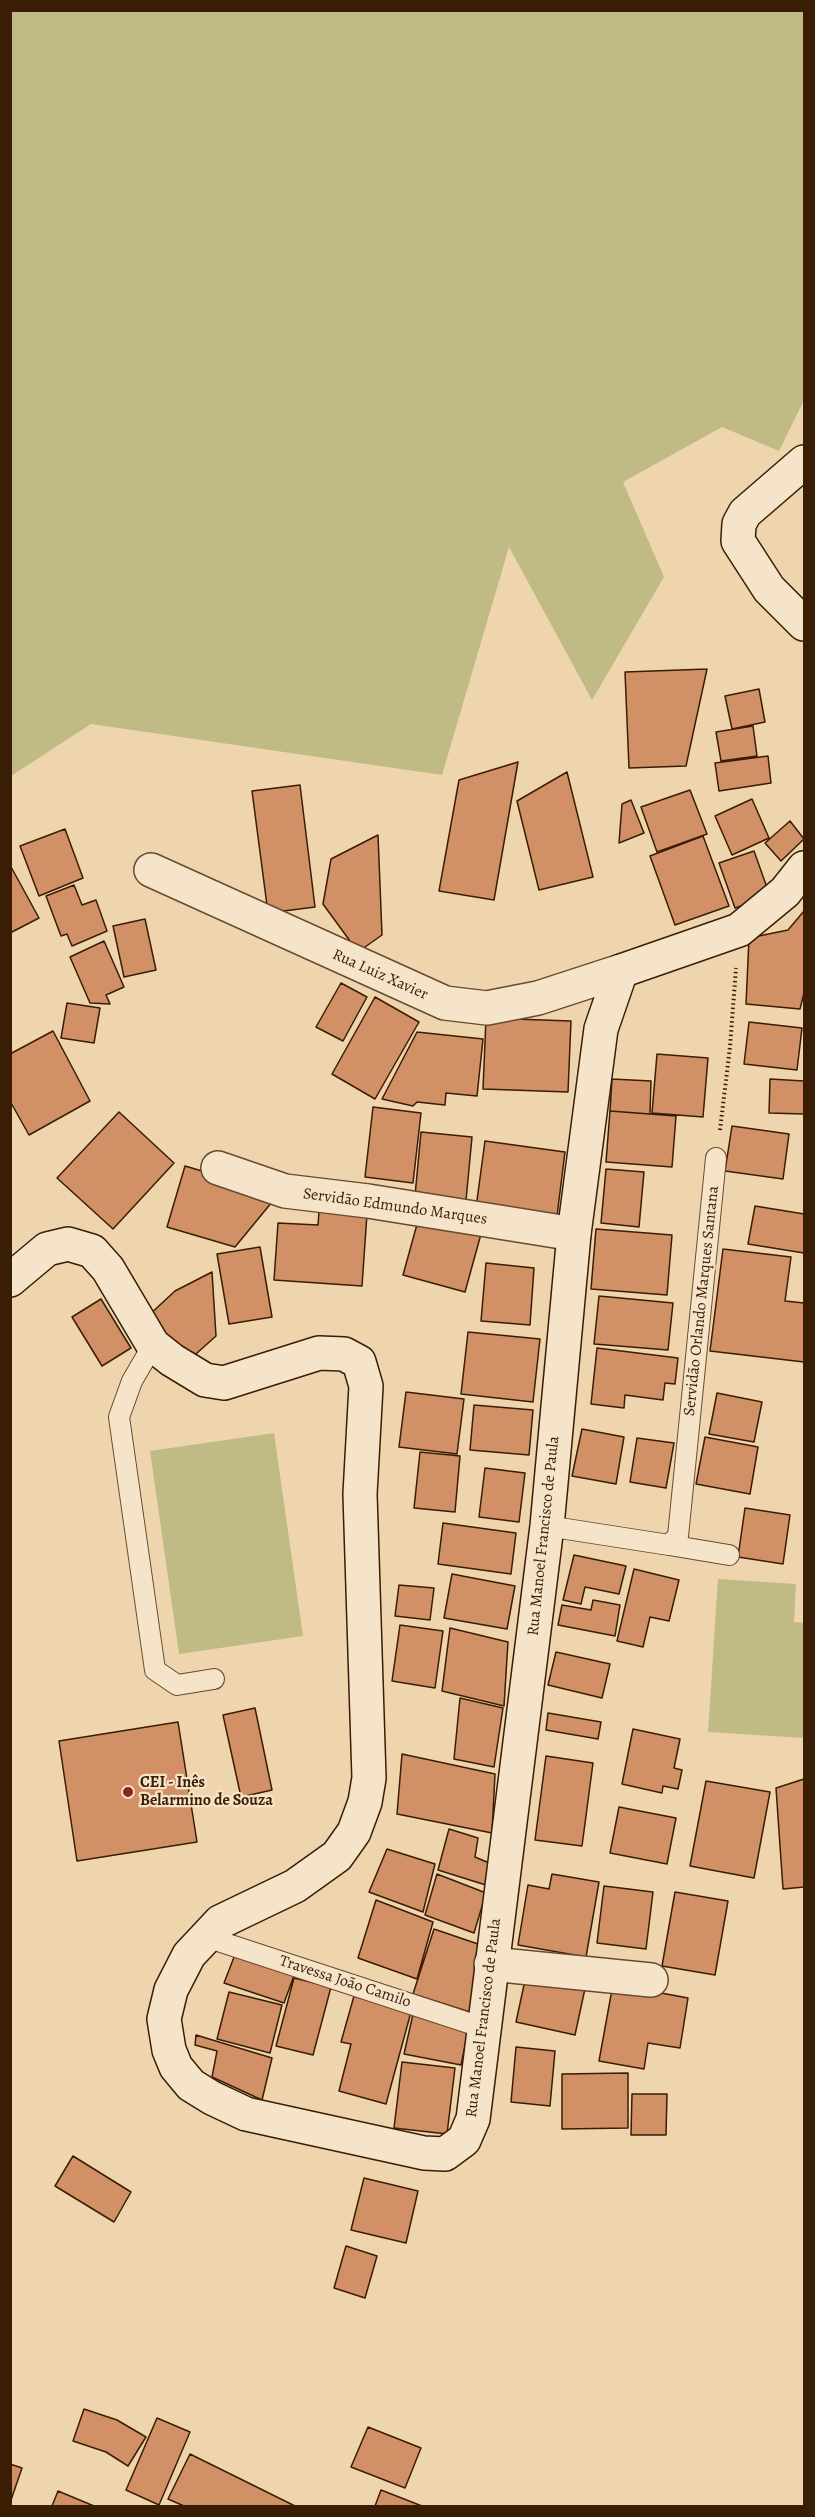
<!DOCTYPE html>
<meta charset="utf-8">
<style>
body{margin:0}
#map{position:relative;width:815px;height:2517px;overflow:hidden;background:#efd5ae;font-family:Alegreya,serif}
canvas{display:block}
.frame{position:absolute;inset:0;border:12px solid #391d04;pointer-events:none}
</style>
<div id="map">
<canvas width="815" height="2517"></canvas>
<div class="frame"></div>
</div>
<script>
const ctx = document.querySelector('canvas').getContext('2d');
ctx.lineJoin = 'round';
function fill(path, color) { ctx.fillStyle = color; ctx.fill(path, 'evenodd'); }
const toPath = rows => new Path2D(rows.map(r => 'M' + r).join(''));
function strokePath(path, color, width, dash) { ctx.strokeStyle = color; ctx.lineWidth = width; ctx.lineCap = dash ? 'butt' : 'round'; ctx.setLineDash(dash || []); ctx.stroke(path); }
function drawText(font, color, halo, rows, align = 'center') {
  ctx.font = font + ' Alegreya,serif'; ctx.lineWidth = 4.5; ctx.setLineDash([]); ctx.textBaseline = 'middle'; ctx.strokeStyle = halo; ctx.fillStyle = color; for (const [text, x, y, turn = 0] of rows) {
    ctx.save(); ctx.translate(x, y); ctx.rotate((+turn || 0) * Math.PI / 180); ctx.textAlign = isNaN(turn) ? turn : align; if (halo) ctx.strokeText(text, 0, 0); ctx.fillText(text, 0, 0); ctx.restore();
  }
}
const green = toPath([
 [11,10,804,11,804,400,779,451,722,427,623,482,664,577,592,700,509,547,442,775,91,724,11,776],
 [274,1433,303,1636,179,1654,150,1451],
 [718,1579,796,1584,794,1622,804,1623,804,1738,708,1732]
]);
const building = toPath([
 [707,669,686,766,629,768,625,672,707,669],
 [759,689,765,722,732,729,725,696,759,689],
 [753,726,757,756,721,761,716,732,753,726],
 [768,756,771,783,719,791,715,763,768,756],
 [518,762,494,900,439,891,459,780,518,762],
 [567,772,593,877,539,890,517,801,567,772],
 [300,785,315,907,268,913,252,791,300,785],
 [690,790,707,834,657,852,641,807,690,790],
 [752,799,769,838,732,855,715,816,752,799],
 [631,800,644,833,619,843,622,804,631,800],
 [790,821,804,839,781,861,765,843,790,821],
 [65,829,83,878,39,896,20,846,65,829],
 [378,835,382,935,358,952,323,904,331,859,378,835],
 [703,836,729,906,675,925,650,856,703,836],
 [754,851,770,896,735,908,719,863,754,851],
 [10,865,39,918,10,933,10,865],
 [74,885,82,905,96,900,107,931,72,946,67,934,61,936,46,896,74,885],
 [804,911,804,993,800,1009,746,1004,749,938,788,930,804,911],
 [145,919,156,970,124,977,113,926,145,919],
 [104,941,124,987,106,995,110,1004,90,1003,70,957,104,941],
 [341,983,367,997,343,1041,316,1027,341,983],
 [375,997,419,1022,375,1099,332,1074,375,997],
 [67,1003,100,1008,94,1043,61,1038,67,1003],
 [486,1018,571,1021,568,1092,483,1089,486,1018],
 [749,1022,802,1028,797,1070,744,1064,749,1022],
 [53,1031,90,1101,29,1135,10,1101,10,1054,53,1031],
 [417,1032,483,1039,477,1096,446,1093,445,1105,417,1102,413,1106,382,1099,417,1032],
 [657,1054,708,1058,703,1117,652,1113,657,1054],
 [612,1079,651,1081,650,1114,610,1111,612,1079],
 [770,1079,804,1081,804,1114,769,1113,770,1079],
 [373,1107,421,1113,413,1183,365,1177,373,1107],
 [610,1111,676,1116,672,1167,606,1162,610,1111],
 [119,1112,174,1163,113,1229,57,1178,119,1112],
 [732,1126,789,1134,783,1179,725,1171,732,1126],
 [421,1132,472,1137,465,1211,414,1206,421,1132],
 [485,1141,565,1152,556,1224,475,1215,485,1141],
 [185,1166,253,1186,272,1202,235,1247,167,1227,185,1166],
 [606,1169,644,1172,639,1227,601,1223,606,1169],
 [755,1206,804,1214,804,1253,748,1244,755,1206],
 [319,1211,367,1214,362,1286,274,1280,278,1223,318,1225,319,1211],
 [419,1217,481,1234,465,1292,403,1275,419,1217],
 [596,1229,672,1235,667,1295,591,1289,596,1229],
 [260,1247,272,1317,229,1324,217,1254,260,1247],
 [723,1249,791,1257,785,1301,804,1303,804,1362,710,1351,723,1249],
 [486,1263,534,1268,530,1325,481,1321,486,1263],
 [212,1272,216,1336,187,1362,147,1317,175,1291,212,1272],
 [599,1296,673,1303,668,1350,594,1344,599,1296],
 [101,1299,131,1348,102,1366,72,1317,101,1299],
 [468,1332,540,1339,533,1402,461,1394,468,1332],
 [597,1348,678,1358,675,1384,665,1383,663,1400,625,1395,624,1408,591,1404,597,1348],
 [406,1392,464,1399,457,1454,399,1447,406,1392],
 [717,1393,762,1402,754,1442,709,1434,717,1393],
 [474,1405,533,1410,529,1455,470,1450,474,1405],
 [582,1429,624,1437,616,1484,572,1476,582,1429],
 [705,1437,758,1447,750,1494,696,1484,705,1437],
 [637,1438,674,1443,666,1488,630,1482,637,1438],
 [420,1452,460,1456,455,1512,414,1508,420,1452],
 [485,1468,525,1473,519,1522,479,1517,485,1468],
 [745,1508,790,1515,783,1564,738,1557,745,1508],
 [443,1523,516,1533,511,1574,438,1564,443,1523],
 [574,1555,626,1566,619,1594,585,1587,581,1604,563,1600,574,1555],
 [634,1569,679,1580,669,1621,650,1617,643,1647,617,1641,634,1569],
 [452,1574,515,1586,507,1629,444,1618,452,1574],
 [399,1585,434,1588,430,1620,395,1616,399,1585],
 [593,1600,620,1605,615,1636,558,1625,562,1605,591,1610,593,1600],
 [400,1625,443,1631,435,1688,392,1681,400,1625],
 [450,1628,508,1642,504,1706,442,1691,450,1628],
 [556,1652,610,1664,602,1698,548,1685,556,1652],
 [460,1698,503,1708,494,1767,454,1759,460,1698],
 [255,1708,272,1790,241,1797,223,1715,255,1708],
 [548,1713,601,1722,598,1739,546,1730,548,1713],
 [178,1722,197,1842,77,1861,59,1741,178,1722],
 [633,1729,680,1739,674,1768,682,1770,678,1789,663,1786,662,1793,622,1784,633,1729],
 [402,1754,495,1774,492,1833,397,1814,402,1754],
 [546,1756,593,1763,582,1846,535,1840,546,1756],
 [804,1779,804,1887,783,1889,776,1788,804,1779],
 [706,1781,770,1792,754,1878,690,1866,706,1781],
 [619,1807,676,1818,667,1864,610,1853,619,1807],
 [449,1829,478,1838,475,1857,494,1865,489,1886,438,1870,449,1829],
 [387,1849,435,1864,423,1912,369,1892,387,1849],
 [437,1874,486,1893,474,1933,425,1915,437,1874],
 [552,1874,599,1882,586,1957,518,1945,528,1885,549,1889,552,1874],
 [604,1886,653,1892,646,1949,597,1943,604,1886],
 [675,1892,728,1901,715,1975,662,1966,675,1892],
 [376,1900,433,1922,417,1979,358,1958,376,1900],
 [434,1929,478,1944,473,2013,413,1994,434,1929],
 [236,1952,295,1973,284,2003,224,1983,236,1952],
 [527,1971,586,1984,575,2035,516,2022,527,1971],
 [294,1978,331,1987,313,2055,276,2046,294,1978],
 [613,1984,688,1998,680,2048,648,2043,644,2069,599,2061,613,1984],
 [229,1992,282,2005,270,2053,217,2039,229,1992],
 [354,1996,411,2012,386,2104,339,2091,351,2044,341,2042,354,1996],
 [413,2014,468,2032,461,2065,404,2054,413,2014],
 [196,2035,272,2058,262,2100,212,2077,217,2051,195,2045,196,2035],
 [516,2047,555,2051,550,2106,511,2102,516,2047],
 [402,2062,455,2068,447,2134,394,2128,402,2062],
 [628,2073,628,2128,562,2129,562,2074,628,2073],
 [632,2094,667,2094,666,2135,631,2135,632,2094],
 [73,2156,131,2192,114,2222,55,2186,73,2156],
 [364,2178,418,2191,406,2243,351,2230,364,2178],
 [346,2246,377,2256,365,2298,334,2288,346,2246],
 [84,2409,117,2420,146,2437,128,2466,106,2452,73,2441,84,2409],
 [157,2418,190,2432,159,2505,126,2490,157,2418],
 [368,2427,421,2448,405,2488,351,2467,368,2427],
 [190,2454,295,2506,184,2506,168,2499,190,2454],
 [10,2464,22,2468,10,2503,10,2464],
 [381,2490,422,2506,375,2506,381,2490],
 [58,2491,94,2506,52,2506,58,2491]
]);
const path = toPath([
 [720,1130,730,1047,736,968]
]);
const lane = toPath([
 [153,1345,132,1381,119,1417,155,1670,177,1685,214,1679],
 [547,1526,669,1545,678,1536,716,1158],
 [669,1545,729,1555],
 [206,1937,484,2028]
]);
const street = toPath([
 [151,870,445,1003,487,1008,538,998,621,971],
 [218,1168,285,1191,368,1201,574,1234],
 [491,1964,651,1980]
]);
const secondary = toPath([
 [804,462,745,513,739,524,738,541,769,589,804,624],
 [10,1280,47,1249,68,1244,92,1251,108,1269,153,1345,172,1360,205,1380,224,1383,319,1353,344,1354,359,1362,366,1386,360,1494,369,1778,365,1802,354,1832,337,1856,295,1886,220,1922,206,1937,189,1955,171,1990,164,2019,169,2050,176,2067,191,2085,212,2098,246,2114,424,2153,445,2154,464,2140,473,2119,547,1526,574,1234,601,1029,621,971,739,930,785,892,804,868]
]);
const markers = [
 [128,1792,6,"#8f2418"]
];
const streetNames = [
 ["Rua Luiz Xavier",380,975,24],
 ["Servidão Edmundo Marques",395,1207,8],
 ["Servidão Orlando Marques Santana",702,1301,-84],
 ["Rua Manoel Francisco de Paula",544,1536,-84],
 ["Travessa João Camilo",345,1982,18],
 ["Rua Manoel Francisco de Paula",484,2018,-83]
];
const poiNames = [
 ["CEI - Inês",140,1783],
 ["Belarmino de Souza",140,1801]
];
fill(green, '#c0bb85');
fill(building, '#d29067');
strokePath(building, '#391d04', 1.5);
strokePath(lane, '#664b2e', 22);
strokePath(street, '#664b2e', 36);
strokePath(secondary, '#391d04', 36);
strokePath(path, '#391d04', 4, [1.5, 3]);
strokePath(lane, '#f5e4ca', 20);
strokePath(street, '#f5e4ca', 33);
strokePath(secondary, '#f5e4ca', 33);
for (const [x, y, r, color] of markers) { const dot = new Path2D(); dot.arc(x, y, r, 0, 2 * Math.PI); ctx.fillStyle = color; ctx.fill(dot); strokePath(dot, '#f5e4ca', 2); }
drawText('16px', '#391d04', '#f5e4ca', streetNames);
drawText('bold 16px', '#391d04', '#f5e4ca', poiNames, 'left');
</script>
